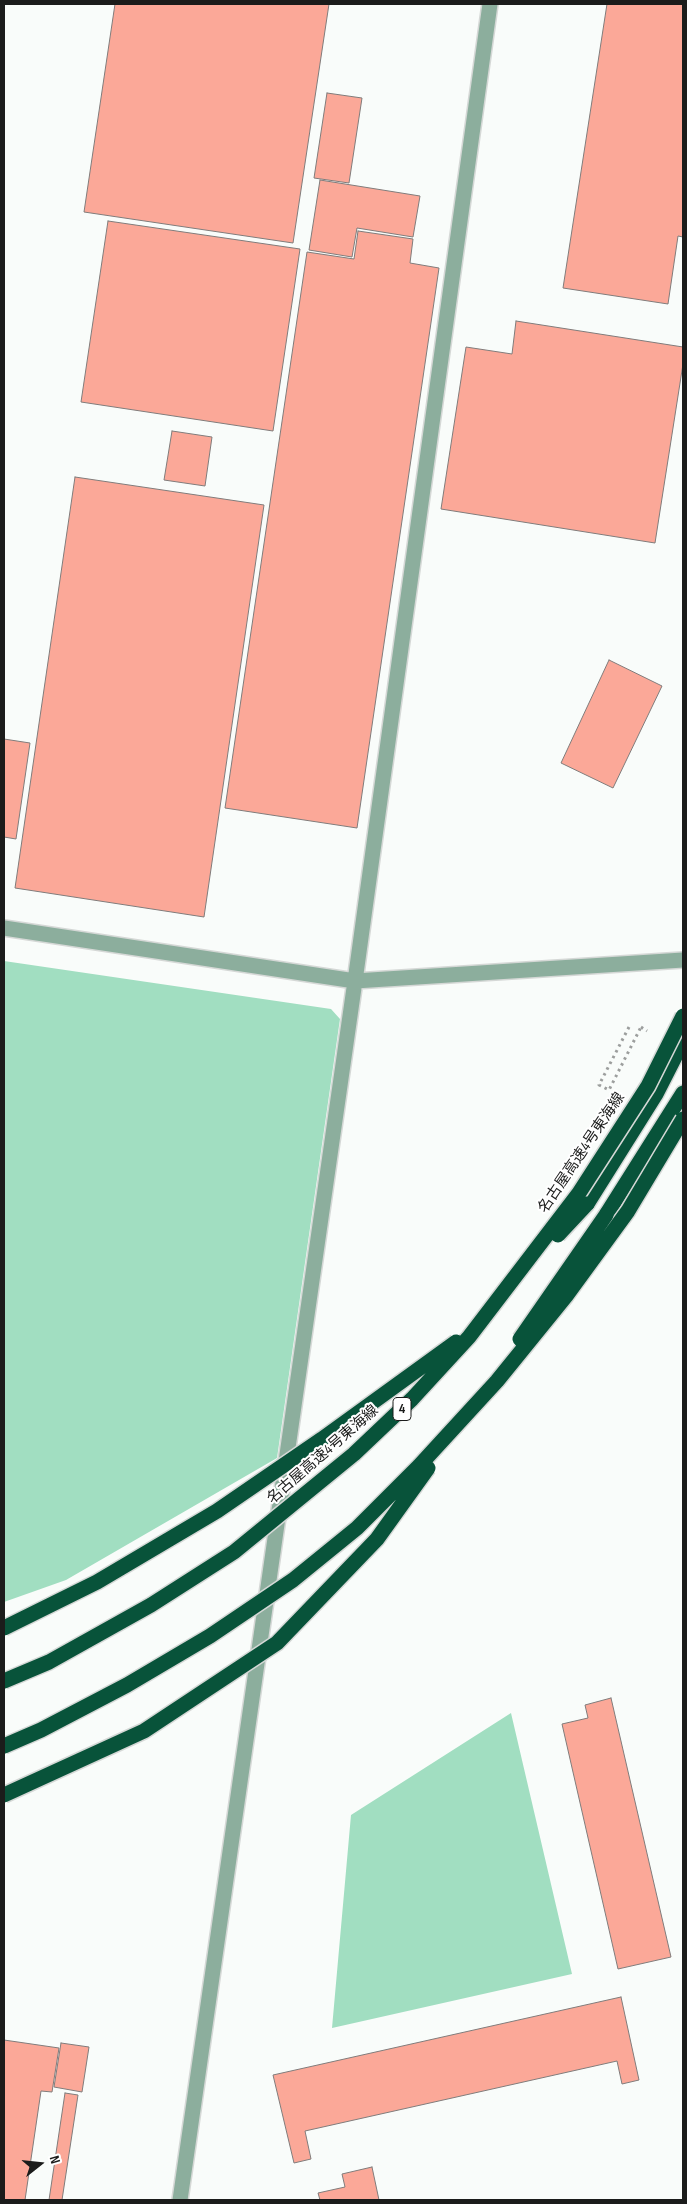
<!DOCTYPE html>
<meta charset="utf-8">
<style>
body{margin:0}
#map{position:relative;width:687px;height:2204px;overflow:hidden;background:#f9fcfa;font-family:"Sofia Sans Condensed",sans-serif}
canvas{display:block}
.frame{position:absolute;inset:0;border:5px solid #1b1c1b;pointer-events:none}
.north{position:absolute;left:15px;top:2139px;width:50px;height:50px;-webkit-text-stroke:4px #fff;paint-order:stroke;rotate:74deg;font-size:14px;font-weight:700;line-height:20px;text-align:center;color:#1b1c1b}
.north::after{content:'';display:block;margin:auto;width:18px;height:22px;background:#1b1c1b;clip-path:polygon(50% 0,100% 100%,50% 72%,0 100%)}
</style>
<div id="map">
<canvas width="687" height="2204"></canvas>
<div class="frame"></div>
<div class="north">N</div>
</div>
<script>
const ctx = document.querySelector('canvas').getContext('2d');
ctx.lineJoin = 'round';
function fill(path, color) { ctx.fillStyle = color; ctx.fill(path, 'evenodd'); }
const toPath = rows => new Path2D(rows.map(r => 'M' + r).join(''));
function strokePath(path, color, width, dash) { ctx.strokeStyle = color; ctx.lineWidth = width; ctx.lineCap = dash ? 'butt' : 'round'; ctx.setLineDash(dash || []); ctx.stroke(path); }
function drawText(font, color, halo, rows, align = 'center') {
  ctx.font = font + ' "Sofia Sans Condensed","Noto Sans JP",sans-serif'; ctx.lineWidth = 4; ctx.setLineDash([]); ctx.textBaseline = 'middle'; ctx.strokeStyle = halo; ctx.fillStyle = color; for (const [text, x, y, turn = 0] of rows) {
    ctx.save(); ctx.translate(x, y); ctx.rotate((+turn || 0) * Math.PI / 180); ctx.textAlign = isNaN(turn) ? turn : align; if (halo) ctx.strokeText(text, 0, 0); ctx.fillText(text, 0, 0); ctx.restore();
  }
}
const green = toPath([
 [4,961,331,1009,340,1019,277,1458,66,1580,4,1602],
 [511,1713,572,1974,332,2028,351,1815]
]);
const building = toPath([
 [115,4,329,4,293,243,84,212,115,4],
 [607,4,683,4,683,237,678,236,668,304,563,288,607,4],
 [327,93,362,98,349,183,314,178,327,93],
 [320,180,420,196,413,237,357,228,352,257,309,250,320,180],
 [108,221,300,249,273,431,81,402,108,221],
 [358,231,413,239,410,263,439,268,357,828,225,808,307,252,354,259,358,231],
 [516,321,683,347,683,364,655,543,441,509,466,347,512,354,516,321],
 [172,431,212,437,205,486,164,480,172,431],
 [75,477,264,505,204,917,15,888,75,477],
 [609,660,662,686,613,788,561,763,609,660],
 [4,739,30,743,16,839,4,837,4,739],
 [611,1698,671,1957,618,1969,562,1724,588,1718,585,1705,611,1698],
 [621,1997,639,2080,622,2084,617,2061,305,2131,311,2159,294,2163,273,2075,621,1997],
 [4,2040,59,2048,52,2092,41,2091,25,2200,4,2200,4,2040],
 [61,2043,89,2047,82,2092,54,2087,61,2043],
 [65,2093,78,2095,62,2200,49,2200,65,2093],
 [372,2167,379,2200,320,2200,318,2193,345,2187,342,2174,372,2167]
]);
const path = toPath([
 [629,1027,599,1085,609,1090,641,1027]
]);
const minor = toPath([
 [4,928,355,981,683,960],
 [180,2200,355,981,490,4]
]);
const highway = toPath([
 [587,1204,656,1094,683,1041],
 [606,1215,683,1093]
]);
const pathBridge = toPath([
 [641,1027,647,1031]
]);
const highwayBridge = toPath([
 [558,1235,587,1204],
 [520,1339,606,1215],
 [4,1628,97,1582,217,1511,322,1439,456,1342],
 [4,1681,49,1662,151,1605,234,1552,354,1454,412,1399,469,1337,579,1193,648,1086,683,1016],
 [4,1746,41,1730,127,1685,210,1636,293,1580,357,1528,419,1466,497,1381,566,1296,628,1211,683,1119],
 [4,1795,144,1731,277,1643,377,1539,428,1468]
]);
const shields = [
 [402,1409,18]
];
const shieldNames = [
 ["4",402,1409]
];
const streetNames = [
 ["名古屋高速4号東海線",582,1153,-56],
 ["名古屋高速4号東海線",323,1455,-41]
];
fill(green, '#a1dec1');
fill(building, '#fba898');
strokePath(building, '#807c7b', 1);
strokePath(minor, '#d5d8d6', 18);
strokePath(highway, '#d5d8d6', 18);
strokePath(path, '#9c9e9d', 3, [2.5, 4]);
strokePath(minor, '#8cae9d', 15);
strokePath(highway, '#08533a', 15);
strokePath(highwayBridge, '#d5d8d6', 18, []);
strokePath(pathBridge, '#9c9e9d', 3, [2.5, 4]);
strokePath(highwayBridge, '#08533a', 15);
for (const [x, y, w] of shields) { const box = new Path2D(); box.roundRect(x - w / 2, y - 11.5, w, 23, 4); ctx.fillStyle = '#fff'; ctx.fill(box); strokePath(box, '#1b1c1b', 1); }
drawText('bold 14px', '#1b1c1b', null, shieldNames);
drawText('15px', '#1b1c1b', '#fff', streetNames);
</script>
